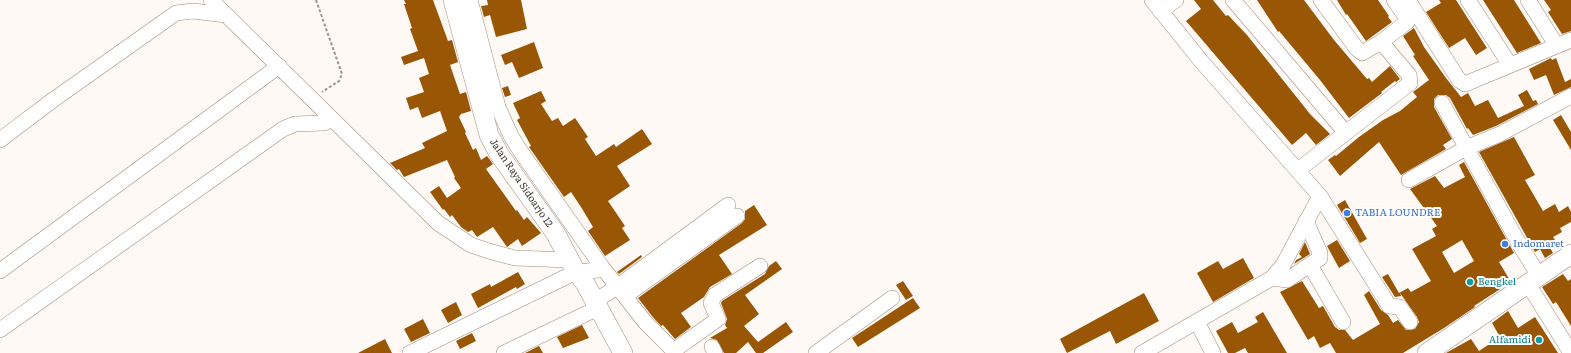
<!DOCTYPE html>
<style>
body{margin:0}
canvas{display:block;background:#fef9f5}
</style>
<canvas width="1571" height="353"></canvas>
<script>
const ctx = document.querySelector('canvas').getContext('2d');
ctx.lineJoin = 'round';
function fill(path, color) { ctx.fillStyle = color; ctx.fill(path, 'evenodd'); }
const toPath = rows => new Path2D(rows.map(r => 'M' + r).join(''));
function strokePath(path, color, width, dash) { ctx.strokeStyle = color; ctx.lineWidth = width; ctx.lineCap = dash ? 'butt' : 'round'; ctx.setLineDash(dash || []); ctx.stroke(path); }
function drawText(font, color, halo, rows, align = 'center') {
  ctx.font = font + ' Literata,serif'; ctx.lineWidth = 4; ctx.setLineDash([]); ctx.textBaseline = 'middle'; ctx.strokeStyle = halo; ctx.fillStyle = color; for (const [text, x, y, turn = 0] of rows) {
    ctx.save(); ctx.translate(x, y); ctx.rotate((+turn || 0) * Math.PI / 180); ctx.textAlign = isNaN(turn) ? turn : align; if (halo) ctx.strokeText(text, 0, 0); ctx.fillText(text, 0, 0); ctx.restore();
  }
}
const building = toPath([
 [404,0,433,0,448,41,452,40,458,62,450,65,460,94,466,92,471,111,461,114,459,117,466,132,465,133,473,150,476,148,481,160,487,156,493,164,486,169,516,211,517,210,524,220,527,217,541,233,522,246,518,239,507,247,493,227,477,237,472,230,468,232,461,227,452,215,450,217,444,209,443,210,430,192,439,186,447,198,461,188,454,178,455,177,447,160,404,177,399,169,397,170,390,163,425,148,422,143,447,131,440,111,422,118,418,107,410,110,406,98,424,92,419,78,429,74,424,58,404,65,401,57,418,51,410,29,412,28,404,4,406,4],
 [487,0,521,0,527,29,496,37,490,15,484,17,481,6,488,5],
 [1194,0,1213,0,1226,16,1228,15,1247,35,1310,114,1330,134,1316,145,1306,133,1292,145,1186,21,1201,9],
 [1257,0,1304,0,1334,40,1367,79,1369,78,1372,82,1390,66,1400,79,1396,82,1395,81,1381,92,1382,93,1349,118,1320,80,1279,31,1278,32],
 [1337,0,1378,0,1389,16,1388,17,1392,22,1366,41,1347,14,1346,15],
 [1439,0,1456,0,1487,48,1476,55,1465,38,1449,48,1426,12,1441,3],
 [1483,0,1514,0,1541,43,1517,53],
 [1544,0,1571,0,1571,31,1562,34,1548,12,1551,10],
 [1414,28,1424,47,1446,78,1461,97,1468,93,1475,106,1488,100,1498,118,1524,106,1518,95,1527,90,1533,101,1536,100,1538,104,1496,126,1473,135,1468,128,1467,129,1450,98,1446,95,1438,95,1434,99,1434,107,1452,139,1443,145,1446,149,1401,175,1379,142,1340,176,1328,160,1335,155,1336,156,1359,137,1383,120,1400,111,1417,97,1413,92,1429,80,1413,56,1415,55,1403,36],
 [534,42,543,68,519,78,512,62,505,65,501,55],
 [1551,58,1552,60,1556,58,1565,82,1571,79,1571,87,1554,95,1546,75,1534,80,1529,69],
 [508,86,511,95,505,97,502,88],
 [541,91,546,101,541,104,552,121,558,118,563,126,575,118,588,137,585,139,596,156,614,144,616,147,642,129,652,144,617,166,630,186,608,201,625,226,622,228,630,240,605,256,588,231,593,227,581,207,571,192,564,197,529,147,531,146,517,120,520,118,513,103],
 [1561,115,1571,132,1571,150,1553,120],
 [1514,137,1535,175,1525,180,1543,211,1555,204,1559,212,1568,206,1571,212,1571,222,1560,228,1562,232,1553,237,1555,240,1548,244,1553,253,1545,258,1540,249,1535,252,1479,152],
 [1464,162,1514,253,1499,262,1511,282,1474,306,1475,307,1444,328,1403,353,1336,353,1330,343,1320,348,1314,336,1308,340,1280,292,1302,281,1319,308,1323,306,1335,327,1339,330,1345,330,1353,340,1380,324,1364,295,1369,291,1381,310,1388,315,1393,323,1398,320,1406,330,1415,329,1419,322,1417,317,1400,293,1401,296,1395,297,1382,277,1388,274,1399,293,1408,288,1411,292,1431,281,1412,249,1436,236,1432,229,1437,226,1410,189,1435,176,1444,188,1465,177,1459,165],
 [1462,240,1474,261,1454,273,1442,252],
 [1345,200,1367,239,1360,243,1337,205],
 [754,205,767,225,719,255,732,274,710,287,704,297,681,313,691,327,675,339,663,325,661,326,652,316,638,298,742,223,745,219,745,211],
 [1337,240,1350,261,1339,268,1327,246],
 [1305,242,1310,254,1294,264,1296,260,1302,257,1299,254],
 [641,255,642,257,619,274,617,272],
 [1243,258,1254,278,1213,302,1197,273,1218,261,1223,269],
 [776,261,782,269,745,295,759,314,744,326,758,342,786,322,793,332,763,353,756,353,748,342,736,353,724,353,717,340,710,338,727,328,725,325,727,319,721,303,722,301,765,274,769,266],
 [518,272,525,284,517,289,516,287,478,308,471,294,490,284,491,287],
 [1563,274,1568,281,1571,279,1571,326,1556,302,1553,304,1542,287],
 [903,281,913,296,906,300,896,285],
 [1144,293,1159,321,1116,344,1110,331,1067,353,1060,339],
 [913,298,920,308,858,347,852,338],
 [456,302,462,315,448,323,441,310],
 [1508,311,1518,328,1535,317,1558,353,1446,353,1471,339,1479,351,1500,337,1492,323],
 [1263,312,1287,353,1248,353,1245,348,1235,353,1228,353,1216,331,1232,322,1238,333,1258,322,1255,317],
 [423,319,430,333,411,342,404,329],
 [582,325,589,338,563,348,557,337],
 [472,333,476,341,460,349,456,341],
 [385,339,392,353,358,353],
 [539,346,543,353,525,353]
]);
const path = toPath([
 [316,0,342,74,339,81,322,92]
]);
const minor = toPath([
 [211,0,438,223,471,245,492,252,515,258,569,260],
 [470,0,498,107,511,136,521,152,602,267,645,322,676,353],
 [1233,0,1346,133],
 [1321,0,1357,49,1362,53,1381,42,1407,22,1406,17,1394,0],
 [1408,0,1459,80,1465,84,1571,40],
 [1468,0,1510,65],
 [1528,0,1557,46],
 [1160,11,1176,0],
 [1442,103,1518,242,1539,276],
 [0,140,53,100,176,13,193,11,226,15],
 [1298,170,1410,83,1409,75,1381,42],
 [1409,180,1466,148,1500,134,1571,96],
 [1320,196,1388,304,1389,306,1400,307,1410,322],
 [1310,265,1343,322],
 [0,271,279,66],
 [1272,278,1287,280,1320,258,1320,253,1306,221],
 [1528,284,1571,353],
 [625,296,737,216],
 [595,301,617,287,728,205],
 [1197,322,1213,353],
 [0,330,283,129,295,124,324,123,332,119],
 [712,347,715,353],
 [673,351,718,319,711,303,715,295,760,266],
 [410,353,576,272,599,270,602,267],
 [504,353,598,308],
 [816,353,892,298],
 [1142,353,1272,278,1283,265,1320,196,1201,61,1152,0]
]);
const major = toPath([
 [453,0,489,135,499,154,556,234,576,272,585,283,623,353],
 [1427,353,1571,254]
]);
const markers = [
 [1347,213,4,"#3f7fe0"],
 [1505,244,4,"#3f7fe0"],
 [1470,282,4,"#0f9aa8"],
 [1539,340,4,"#0f9aa8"]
];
const streetNames = [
 ["Jalan Raya Sidoarjo 12",521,183,56]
];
const shopNames = [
 ["TABIA LOUNDRE",1355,213],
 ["Indomaret",1513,244]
];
const cultureNames = [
 ["Bengkel",1478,282],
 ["Alfamidi",1531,340,"right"]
];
fill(building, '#995605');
strokePath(minor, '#a18c7a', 16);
strokePath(major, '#a18c7a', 20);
strokePath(path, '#9c9590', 2, [3, 2]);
strokePath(minor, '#fff', 15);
strokePath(major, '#fff', 19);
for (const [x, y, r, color] of markers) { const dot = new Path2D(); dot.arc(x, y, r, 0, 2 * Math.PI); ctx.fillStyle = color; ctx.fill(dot); strokePath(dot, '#fff', 1.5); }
drawText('10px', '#413831', '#fff', streetNames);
drawText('10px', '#366cbe', '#fff', shopNames, 'left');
drawText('10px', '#0d838f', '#fff', cultureNames, 'left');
</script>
